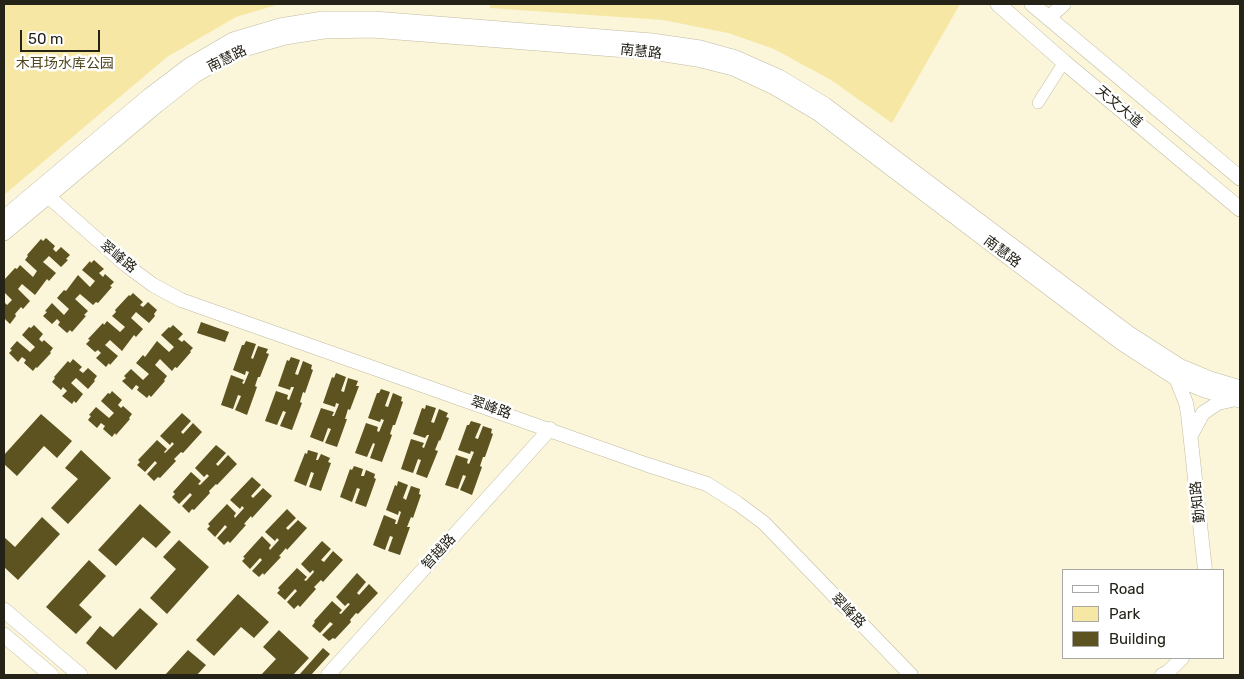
<!DOCTYPE html>
<meta charset="utf-8">
<style>
body{margin:0}
#map{position:relative;width:1244px;height:679px;overflow:hidden;background:#fbf5d9;font-family:Rubik,sans-serif}
canvas{display:block}
.frame{position:absolute;inset:0;border:5px solid #252318;pointer-events:none}
.legend{position:absolute;left:1062px;top:569px;width:162px;height:90px;box-sizing:border-box;background:#fff;border:1px solid #a8a7a3;margin:0;padding:6px 9px;list-style:none;font-size:15px;color:#252318}
.legend li{display:flex;align-items:center;gap:10px;height:25px}
.legend b{width:25px;border:1px solid #a8a7a3}
.scale{position:absolute;left:20px;top:30px;width:80px;height:22px;box-sizing:border-box;border:2px solid #252318;border-top:0;padding-left:6px;font-size:15px;line-height:18px;white-space:nowrap;color:#252318;-webkit-text-stroke:4px #fff;paint-order:stroke}
</style>
<div id="map">
<canvas width="1244" height="679"></canvas>
<div class="frame"></div>
<ul class="legend">
<li><b style="height:6px;background:#fff"></b>Road</li>
<li><b style="height:14px;background:#f6e8a4"></b>Park</li>
<li><b style="height:14px;background:#5d5321"></b>Building</li>
</ul>
<div class="scale">50 m</div>
</div>
<script>
const ctx = document.querySelector('canvas').getContext('2d');
ctx.lineJoin = 'round';
function fill(path, color) { ctx.fillStyle = color; ctx.fill(path, 'evenodd'); }
const toPath = rows => new Path2D(rows.map(r => 'M' + r).join(''));
function strokePath(path, color, width, dash) { ctx.strokeStyle = color; ctx.lineWidth = width; ctx.lineCap = dash ? 'butt' : 'round'; ctx.setLineDash(dash || []); ctx.stroke(path); }
function drawText(font, color, halo, rows, align = 'center') {
  ctx.font = font + ' Rubik,"Noto Sans SC",sans-serif'; ctx.lineWidth = 5; ctx.setLineDash([]); ctx.textBaseline = 'middle'; ctx.strokeStyle = halo; ctx.fillStyle = color; for (const [text, x, y, turn = 0] of rows) {
    ctx.save(); ctx.translate(x, y); ctx.rotate((+turn || 0) * Math.PI / 180); ctx.textAlign = isNaN(turn) ? turn : align; if (halo) ctx.strokeText(text, 0, 0); ctx.fillText(text, 0, 0); ctx.restore();
  }
}
const green = toPath([
 [4,4,280,4,236,17,167,57,4,195],
 [490,4,960,4,892,123,831,80,774,49,728,33,663,20,490,8]
]);
const building = toPath([
 [46,238,55,246,53,249,56,252,61,247,70,255,66,259,68,260,61,267,49,256,43,262,56,273,49,281,47,279,35,295,22,284,18,289,30,301,23,309,21,307,15,314,16,316,10,324,4,318,4,302,7,305,12,300,4,292,4,280,15,268,17,269,20,265,33,277,37,271,25,260,28,256,27,255,41,239,43,241],
 [94,260,104,269,99,273,103,277,105,274,114,282,110,286,112,287,98,303,96,302,93,305,80,294,75,299,88,311,84,315,86,316,72,332,70,330,67,333,58,325,60,322,57,319,52,324,43,316,47,312,45,311,52,303,64,315,69,309,57,298,64,290,66,291,78,275,90,287,95,281,82,270,90,261,91,263],
 [133,293,143,302,140,305,143,307,148,302,157,310,154,314,155,316,149,323,136,312,131,318,143,329,136,337,134,335,122,351,110,340,105,345,118,356,110,365,109,363,106,367,96,358,101,353,98,350,95,352,86,344,90,340,88,339,103,323,104,325,107,321,120,332,125,327,112,316,116,312,115,310,129,295,130,296],
 [201,322,229,332,225,342,197,333],
 [34,325,43,334,39,339,42,342,44,340,53,348,50,352,51,353,37,368,36,367,33,371,24,363,26,360,22,357,18,362,9,353,12,350,10,349,17,341,30,352,35,347,22,335,29,327,31,328],
 [173,325,183,334,178,339,182,342,184,340,193,348,190,351,191,352,177,368,175,367,172,371,160,359,155,365,167,376,164,380,165,381,151,397,149,395,147,398,137,390,139,387,136,385,132,390,122,381,126,378,124,376,131,369,143,380,149,374,136,363,143,355,145,357,157,341,169,352,174,347,161,335,169,327,170,328],
 [246,341,256,344,251,358,253,359,258,346,268,349,266,353,269,354,260,377,258,377,255,386,257,387,247,415,235,410,241,396,238,395,233,409,221,405,231,375,244,380,242,383,244,384,249,372,246,371,245,375,233,370,242,345,244,345],
 [291,357,300,360,295,374,298,375,303,361,312,365,311,369,313,370,305,393,303,392,300,402,302,403,292,430,280,426,286,412,283,411,277,425,265,421,276,391,288,395,287,399,289,400,294,387,291,387,290,390,278,386,287,360,289,361],
 [73,359,82,367,79,370,83,373,88,368,97,376,94,380,95,381,88,389,76,378,71,383,83,394,76,403,74,401,72,404,62,396,67,391,63,387,61,390,52,382,55,378,54,377,68,361,70,363],
 [336,373,346,377,341,391,344,392,348,378,358,381,356,386,359,386,350,410,348,409,345,419,347,419,337,447,325,443,331,429,328,428,323,442,310,437,321,408,334,412,332,416,334,416,339,404,336,403,335,407,323,403,332,377,334,378],
 [381,389,390,392,385,406,388,407,393,393,402,397,401,401,403,402,395,425,393,425,390,434,392,435,382,462,370,458,375,444,373,443,367,457,355,453,366,423,378,427,377,431,379,432,384,420,381,419,380,422,368,418,377,393,379,393],
 [112,391,122,400,118,405,121,408,123,406,132,414,129,418,130,419,116,435,115,433,112,437,103,429,105,426,101,423,97,428,88,420,91,416,89,415,96,407,109,418,114,413,101,401,108,393,110,394],
 [426,405,436,408,431,422,434,423,439,409,448,413,446,417,449,418,440,441,439,440,435,450,438,451,427,478,416,474,421,460,418,459,413,473,401,469,411,439,424,443,422,447,424,448,429,435,427,435,425,438,413,434,422,408,425,409],
 [182,413,191,421,181,432,183,434,193,423,202,432,183,453,181,452,174,459,176,461,160,478,158,477,154,481,147,474,157,463,155,461,145,472,137,465,140,462,138,460,157,440,167,449,164,452,165,453,174,444,172,442,170,445,160,436],
 [41,414,72,441,57,458,44,446,17,476,4,464,4,455],
 [471,421,481,424,475,438,478,439,483,426,492,429,491,433,493,434,485,457,483,457,480,466,482,467,472,495,460,490,466,476,463,475,458,489,445,485,456,455,468,459,467,463,469,464,474,452,471,451,470,454,458,450,467,425,469,425],
 [216,445,226,453,216,464,218,466,228,455,237,464,217,485,216,484,209,491,210,493,194,510,192,509,189,513,182,506,192,495,190,493,179,504,172,497,175,494,173,492,191,472,201,481,198,484,200,485,209,476,207,474,204,477,195,468],
 [81,450,111,478,68,524,51,508,78,479,65,468],
 [308,450,318,453,316,460,318,460,321,454,330,458,328,462,331,463,321,491,309,487,314,473,311,472,306,486,294,481,305,453,307,454],
 [354,466,363,469,361,476,364,476,366,470,375,474,374,478,376,479,366,507,355,503,360,489,357,488,352,502,340,497,350,469,352,470],
 [252,477,261,485,251,496,253,498,263,488,272,496,252,518,251,516,244,524,246,525,230,543,228,541,224,545,217,538,227,527,225,525,215,537,207,529,210,526,208,524,227,504,236,513,234,516,235,518,244,508,242,506,240,509,230,500],
 [398,481,408,485,403,498,406,500,411,486,420,489,419,494,421,495,413,518,411,517,407,527,410,527,400,555,388,551,393,537,390,536,385,550,373,545,384,515,396,520,395,524,397,524,401,512,399,511,398,515,386,510,395,485,397,486],
 [140,504,171,532,156,548,143,537,116,566,98,550],
 [287,509,296,518,286,528,288,530,298,520,307,528,287,550,286,548,279,556,281,557,264,575,263,573,259,577,252,571,262,560,260,558,250,569,242,561,245,558,243,557,262,536,271,545,269,548,270,550,279,540,277,538,275,541,265,532],
 [42,517,60,534,18,580,4,567,4,537,15,547],
 [179,540,209,567,167,614,150,598,176,569,163,557],
 [322,541,331,549,321,560,324,562,333,551,343,560,323,582,321,580,314,587,316,589,300,607,298,605,294,609,287,602,297,591,295,589,285,600,277,593,280,590,278,588,297,568,307,577,304,580,306,581,314,572,313,570,310,573,301,564],
 [89,560,106,576,79,605,92,617,76,634,46,607],
 [357,573,366,582,357,593,359,595,369,584,378,593,358,614,356,613,350,620,351,622,335,639,333,638,329,641,322,635,333,624,330,622,320,633,312,626,315,622,314,621,332,601,342,610,339,613,341,614,350,604,348,603,345,606,336,597],
 [238,594,269,622,254,638,241,627,214,656,196,640],
 [140,608,158,624,116,670,86,643,100,626,113,637],
 [279,630,309,658,293,675,261,675,276,659,263,647],
 [323,648,330,654,311,675,299,675],
 [188,650,206,665,197,675,165,675]
]);
const minor = toPath([
 [1038,103,1064,62]
]);
const tertiary = toPath([
 [1048,18,1064,4],
 [41,190,126,265,153,285,181,300,648,465,707,484,737,503,764,523,911,675],
 [1176,378,1186,403,1188,414,1205,570],
 [1191,435,1203,413,1218,403,1236,399],
 [328,675,550,429],
 [1162,675,1168,672,1182,658]
]);
const secondary = toPath([
 [998,4,1064,62,1240,209],
 [1032,4,1240,178],
 [4,218,149,96,190,65,233,40,280,26,323,19,374,19,652,41,700,48,736,58,779,77,825,105,1128,333,1181,367,1210,379,1240,388],
 [4,233,157,105,195,75,237,51,285,37,324,31,372,30,652,52,697,59,733,68,774,87,818,113,1122,343,1176,378,1205,390,1240,400],
 [4,610,80,675],
 [4,635,51,675]
]);
const streetNames = [
 ["南慧路",641,52,6],
 ["南慧路",227,59,-26],
 ["天文大道",1119,107,40],
 ["南慧路",1002,252,37],
 ["翠峰路",118,257,39],
 ["翠峰路",491,408,19],
 ["勤知路",1198,502,-96],
 ["智越路",439,552,-48],
 ["翠峰路",848,611,46]
];
const parkNames = [
 ["木耳场水库公园",65,64]
];
fill(green, '#f6e8a4');
fill(building, '#5d5321');
strokePath(minor, '#c1bca1', 12);
strokePath(tertiary, '#c1bca1', 15);
strokePath(secondary, '#c1bca1', 16);
strokePath(minor, '#fff', 11);
strokePath(tertiary, '#fff', 14);
strokePath(secondary, '#fff', 15);
drawText('14px', '#252318', '#fff', streetNames);
drawText('14px', '#504720', '#fff', parkNames);
</script>
